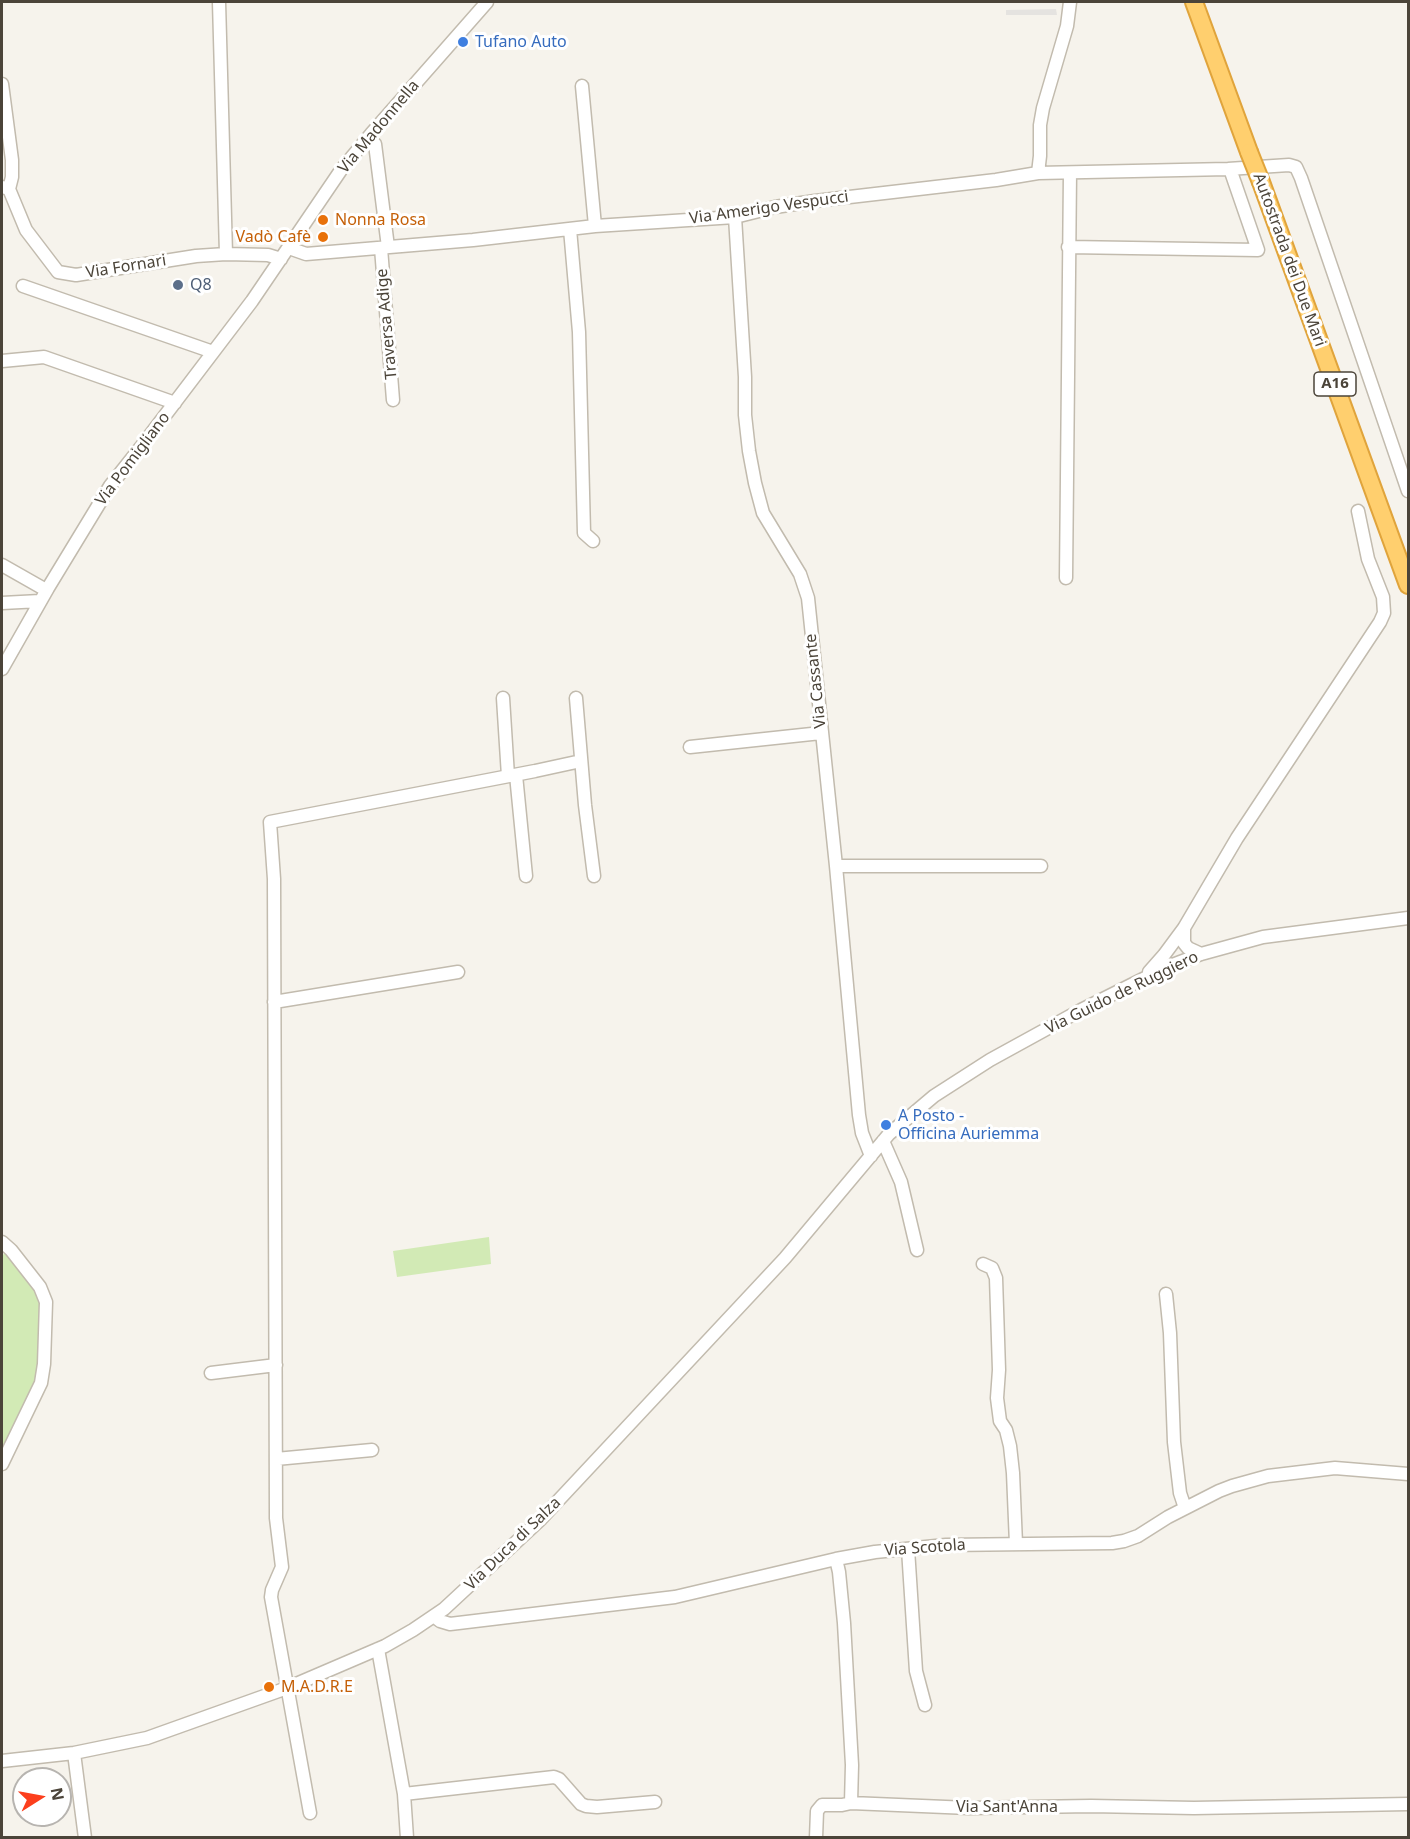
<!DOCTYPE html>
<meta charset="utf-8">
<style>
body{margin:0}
#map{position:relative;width:1410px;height:1839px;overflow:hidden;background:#f6f3ec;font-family:"Noto Sans",sans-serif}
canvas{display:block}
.frame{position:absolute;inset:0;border:3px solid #4b4439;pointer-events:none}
.north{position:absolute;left:12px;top:1767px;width:60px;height:60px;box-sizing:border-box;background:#fff;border:2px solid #b7b4b0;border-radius:50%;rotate:79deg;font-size:16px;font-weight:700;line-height:24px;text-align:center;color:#4b4439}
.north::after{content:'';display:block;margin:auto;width:21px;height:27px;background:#fc3f1d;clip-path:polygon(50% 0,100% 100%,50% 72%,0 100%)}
</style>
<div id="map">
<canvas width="1410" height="1839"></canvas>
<div class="frame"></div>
<div class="north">N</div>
</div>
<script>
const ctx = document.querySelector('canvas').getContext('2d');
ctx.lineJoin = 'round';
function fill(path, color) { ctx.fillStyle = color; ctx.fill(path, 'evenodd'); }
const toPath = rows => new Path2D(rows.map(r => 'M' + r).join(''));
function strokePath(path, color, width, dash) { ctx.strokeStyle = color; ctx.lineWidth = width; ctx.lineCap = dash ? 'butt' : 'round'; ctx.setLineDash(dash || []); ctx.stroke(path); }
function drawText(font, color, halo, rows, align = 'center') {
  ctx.font = font + ' "Noto Sans",sans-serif'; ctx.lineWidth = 6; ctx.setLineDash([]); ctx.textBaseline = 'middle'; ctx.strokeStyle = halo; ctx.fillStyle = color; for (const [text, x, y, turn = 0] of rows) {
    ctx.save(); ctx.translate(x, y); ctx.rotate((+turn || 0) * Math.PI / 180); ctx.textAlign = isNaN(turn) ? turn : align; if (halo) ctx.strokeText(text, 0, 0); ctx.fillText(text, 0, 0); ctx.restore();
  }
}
const green = toPath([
 [489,1237,491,1264,397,1277,393,1251],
 [4,1253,9,1254,37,1290,40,1299,39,1373,35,1385,2,1452,2,1258]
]);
const parking = toPath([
 [1056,9,1057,15,1006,15,1006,10]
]);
const minor = toPath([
 [219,2,226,254],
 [2,84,12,160,12,177,9,189],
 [582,86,595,226],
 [375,144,388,247],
 [1038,173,1228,169,1289,165,1296,167,1301,178,1408,491],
 [2,187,9,189,26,230,58,272,76,275,196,256,226,254,268,255,281,259],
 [735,217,745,377,745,415,749,451,755,483,763,513,800,574,808,598,836,866,859,1115,862,1133,871,1156],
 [570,229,579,332,584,533,593,541],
 [1068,247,1258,250,1230,169],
 [289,248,306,254,473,240,595,226,735,217,775,207,815,201,996,180,1038,173,1040,156,1040,125,1043,108,1067,26,1070,2],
 [381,248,393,400],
 [23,286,213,352],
 [2,361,44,357,175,403],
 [2,565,46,590],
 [1066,578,1070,173],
 [2,603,40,601],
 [2,669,48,588,110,486,141,447,252,301,341,170,371,134,487,2],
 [503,698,508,776],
 [576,698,585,805,594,876],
 [690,747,821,733],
 [516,775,526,876],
 [836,866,1041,866],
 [1184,928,1184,943,1188,948,1201,954],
 [1149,972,1164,955,1184,928,1237,838,1380,622,1384,613,1383,597,1368,559,1358,511],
 [274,1002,458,972],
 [883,1141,901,1182,917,1250],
 [2,1242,11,1250,40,1287,46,1302,44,1364,41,1383,2,1464],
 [983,1264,992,1268,996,1278,999,1370,997,1398,1000,1421,1006,1430,1010,1446,1013,1473,1016,1544],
 [1166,1294,1170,1333,1174,1442,1180,1493,1185,1508],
 [211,1373,276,1365],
 [276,1459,372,1450],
 [908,1549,916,1671,925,1705],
 [836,1559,839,1572,844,1623,852,1765,851,1803,969,1808,1091,1806,1194,1808,1408,1804],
 [435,1617,440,1621,450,1624,675,1597,836,1559,875,1552,946,1545,1112,1543,1124,1541,1138,1536,1168,1517,1219,1491,1232,1486,1268,1476,1335,1468,1408,1474],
 [378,1649,404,1794,407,1838],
 [74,1753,85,1838],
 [2,1761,74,1753,147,1738,287,1688,385,1646,413,1630,444,1609,541,1519,785,1258,889,1134,934,1096,990,1060,1081,1010,1167,967,1201,954,1263,937,1408,918],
 [404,1794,554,1777,559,1779,581,1804,586,1806,597,1807,655,1802],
 [310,1813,271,1597,272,1590,282,1567,276,1518,274,879,270,822,535,771,581,761],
 [816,1838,817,1811,822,1805,842,1805,851,1803]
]);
const highway = toPath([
 [1194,2,1249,152],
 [1261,182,1408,585]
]);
const highwayBridge = toPath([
 [1249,152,1261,182]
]);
const markers = [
 [463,42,6,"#3f7fe0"],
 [323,220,6,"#e8710a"],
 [323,237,6,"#e8710a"],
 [178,285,6,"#5c6f8a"],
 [886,1125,6,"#3f7fe0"],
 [269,1687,6,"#e8710a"]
];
const shields = [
 [1335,384,42]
];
const shieldNames = [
 ["A16",1335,384]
];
const shopNames = [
 ["Tufano Auto",475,42],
 ["A Posto -",898,1116],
 ["Officina Auriemma",898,1134]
];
const streetNames = [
 ["Via Madonnella",379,127,-50],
 ["Via Amerigo Vespucci",769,208,-8],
 ["Autostrada dei Due Mari",1289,260,70],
 ["Via Fornari",126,267,-9],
 ["Traversa Adige",387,324,-95],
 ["Via Pomigliano",133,459,-53],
 ["Via Cassante",816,681,-96],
 ["Via Guido de Ruggiero",1122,993,-26],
 ["Via Duca di Salza",513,1544,-44],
 ["Via Scotola",925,1548,-4],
 ["Via Sant'Anna",1007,1807]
];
const foodNames = [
 ["Nonna Rosa",335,220],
 ["Vadò Cafè",311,237,"right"],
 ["M.A.D.R.E",281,1687]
];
const serviceNames = [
 ["Q8",190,285]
];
fill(green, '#d2eab5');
fill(parking, '#e5e3e0');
strokePath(minor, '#c2bbae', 15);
strokePath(highway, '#e0a43c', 20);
strokePath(minor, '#fff', 12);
strokePath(highway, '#ffcf6e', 16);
strokePath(highwayBridge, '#e0a43c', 20, []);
strokePath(highwayBridge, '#ffcf6e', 16);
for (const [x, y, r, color] of markers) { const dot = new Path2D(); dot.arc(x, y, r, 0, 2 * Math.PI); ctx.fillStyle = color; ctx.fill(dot); strokePath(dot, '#fff', 2); }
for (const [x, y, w] of shields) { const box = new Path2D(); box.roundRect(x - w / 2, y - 12, w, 24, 4.5); ctx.fillStyle = '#fff'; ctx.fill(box); strokePath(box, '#4b4439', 1.5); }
drawText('bold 15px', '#4b4439', null, shieldNames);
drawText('16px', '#366cbe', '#fff', shopNames, 'left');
drawText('16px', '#4b4439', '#fff', streetNames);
drawText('16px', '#c56008', '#fff', foodNames, 'left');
drawText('16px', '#4e5e75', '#fff', serviceNames, 'left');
</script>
